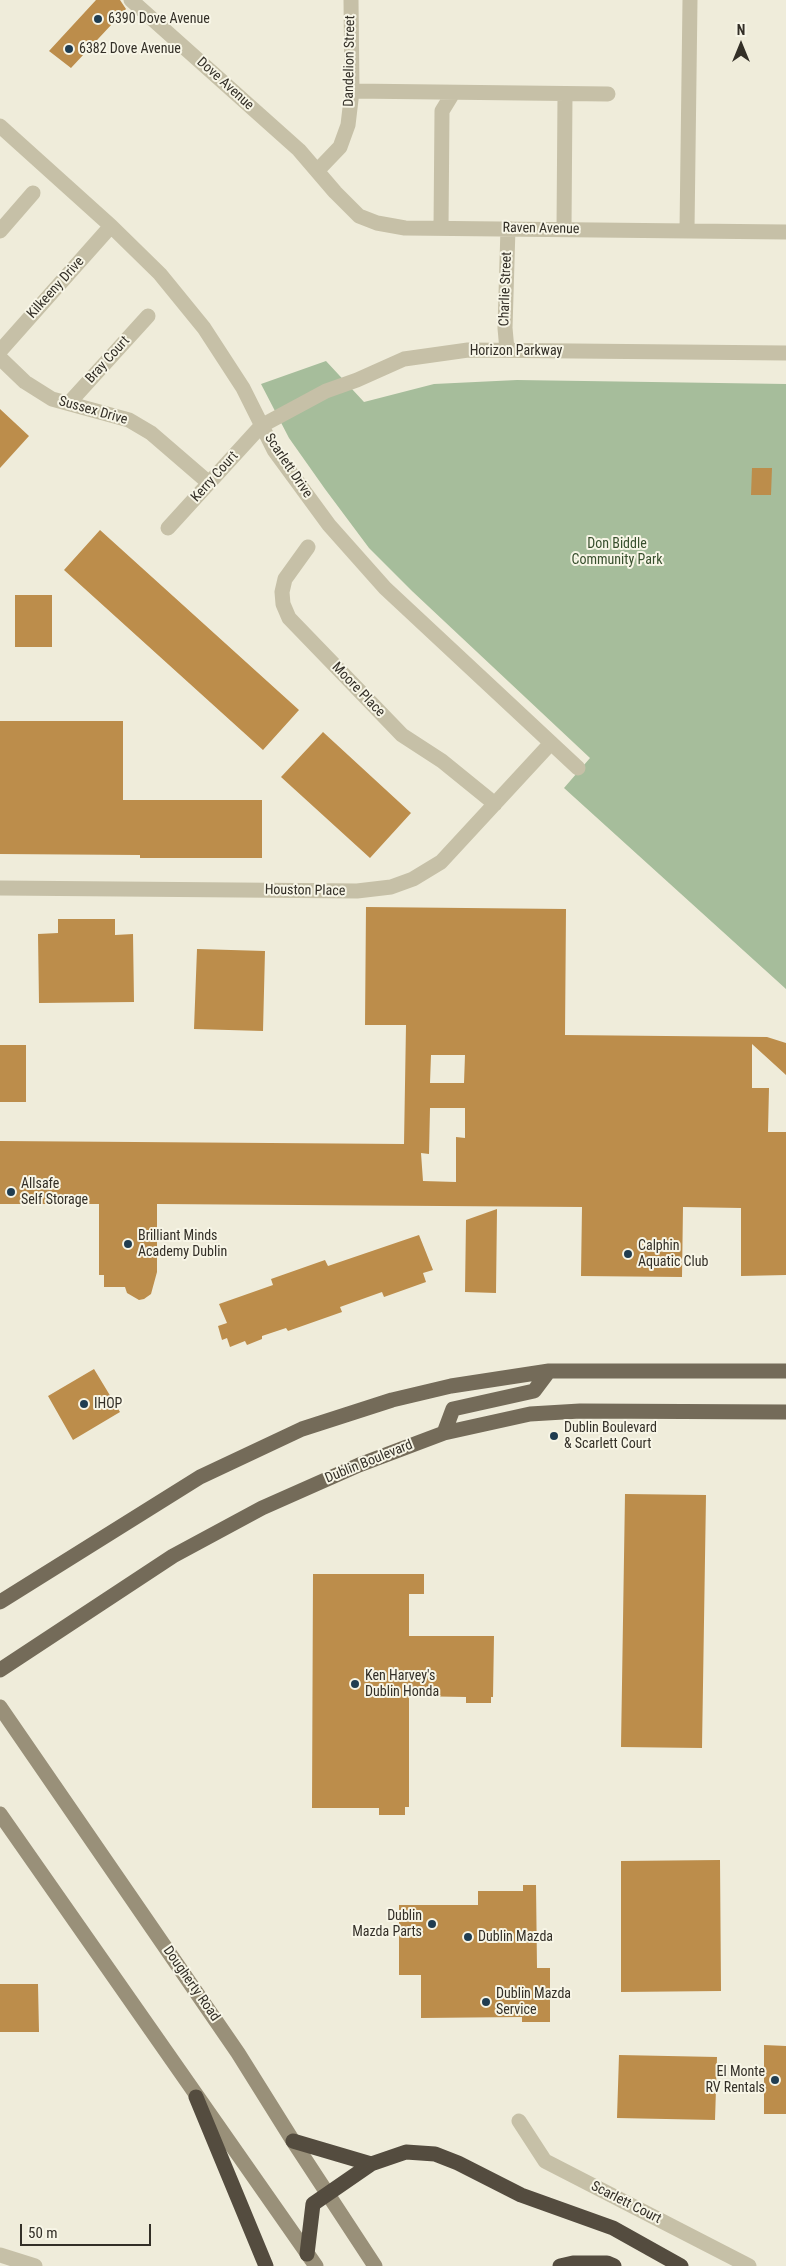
<!DOCTYPE html>
<style>
body{margin:0}
#map{position:relative;width:786px;height:2266px;overflow:hidden;background:#efecda;font-family:"Roboto Condensed",sans-serif}
canvas{display:block}
.north{position:absolute;left:716px;top:20px;width:50px;height:50px;-webkit-text-stroke:4px #f7f5e6;paint-order:stroke;rotate:0deg;font-size:14px;font-weight:700;line-height:20px;text-align:center;color:#332f27}
.north::after{content:'';display:block;margin:auto;width:18px;height:22px;background:#332f27;clip-path:polygon(50% 0,100% 100%,50% 72%,0 100%)}
.scale{position:absolute;left:20px;top:2224px;width:131px;height:22px;box-sizing:border-box;border:2px solid #332f27;border-top:0;padding-left:6px;font-size:15px;line-height:18px;white-space:nowrap;color:#332f27;-webkit-text-stroke:4px #f7f5e6;paint-order:stroke}
</style>
<div id="map">
<canvas width="786" height="2266"></canvas>
<div class="north">N</div>
<div class="scale">50 m</div>
</div>
<script>
const ctx = document.querySelector('canvas').getContext('2d');
ctx.lineJoin = 'round';
function fill(path, color) { ctx.fillStyle = color; ctx.fill(path, 'evenodd'); }
const toPath = rows => new Path2D(rows.map(r => 'M' + r).join(''));
function strokePath(path, color, width, dash) { ctx.strokeStyle = color; ctx.lineWidth = width; ctx.lineCap = dash ? 'butt' : 'round'; ctx.setLineDash(dash || []); ctx.stroke(path); }
function drawText(font, color, halo, rows, align = 'center') {
  ctx.font = font + ' "Roboto Condensed",sans-serif'; ctx.lineWidth = 4; ctx.setLineDash([]); ctx.textBaseline = 'middle'; ctx.strokeStyle = halo; ctx.fillStyle = color; for (const [text, x, y, turn = 0] of rows) {
    ctx.save(); ctx.translate(x, y); ctx.rotate((+turn || 0) * Math.PI / 180); ctx.textAlign = isNaN(turn) ? turn : align; if (halo) ctx.strokeText(text, 0, 0); ctx.fillText(text, 0, 0); ctx.restore();
  }
}
const green = toPath([
 [326,361,364,402,434,384,517,380,786,384,786,989,564,788,590,758,412,591,369,548,325,489,289,438,261,384]
]);
const building = toPath([
 [96,0,120,0,126,9,71,68,49,51],
 [0,409,29,436,0,468],
 [752,468,772,468,771,495,751,495],
 [100,530,299,710,263,750,64,570],
 [15,595,52,595,52,647,15,647],
 [0,721,123,721,123,800,262,800,262,858,140,858,140,855,0,854],
 [323,732,411,813,370,858,281,777],
 [366,907,566,909,565,1035,767,1037,786,1043,786,1075,752,1044,752,1088,769,1088,768,1132,786,1132,786,1275,741,1276,741,1208,683,1207,682,1277,581,1276,582,1207,157,1204,157,1272,151,1294,144,1299,139,1300,127,1293,125,1287,104,1287,104,1275,99,1275,99,1204,0,1204,0,1141,404,1144,406,1025,365,1025],
 [431,1055,465,1055,464,1083,430,1083],
 [430,1108,465,1108,465,1138,456,1137,456,1182,423,1181,421,1153,429,1154],
 [58,919,115,919,115,935,133,934,134,1002,39,1003,38,934,58,933],
 [197,949,265,951,263,1031,194,1029],
 [0,1045,26,1045,26,1102,0,1102],
 [497,1209,496,1293,465,1292,466,1220],
 [419,1235,433,1270,423,1273,426,1282,384,1297,382,1292,340,1307,342,1312,288,1331,286,1328,262,1336,262,1339,247,1345,245,1341,230,1347,227,1338,222,1340,218,1326,227,1323,219,1304,273,1285,271,1279,325,1260,328,1266],
 [94,1369,120,1412,73,1440,48,1396],
 [625,1494,706,1495,702,1748,621,1747],
 [313,1574,424,1574,424,1594,409,1594,409,1636,494,1636,493,1697,491,1697,491,1703,466,1703,466,1697,409,1696,409,1807,405,1807,405,1815,379,1815,379,1808,312,1808],
 [720,1860,721,1991,621,1992,621,1861],
 [523,1885,536,1885,537,1968,550,1968,550,2022,522,2022,522,2017,421,2018,421,1975,399,1975,399,1905,478,1905,478,1891,523,1891],
 [0,1984,38,1984,39,2032,0,2032],
 [764,2045,786,2046,786,2114,764,2114],
 [619,2055,717,2057,715,2120,617,2118]
]);
const street = toPath([
 [131,0,299,150,335,192,359,216,377,223,405,228,786,232],
 [352,91,608,94],
 [0,126,111,226,160,274,204,328,243,388,274,450,329,525,385,588,578,768],
 [317,171,340,147,348,125,352,91,351,0],
 [441,228,442,111,453,93],
 [564,229,565,95],
 [687,230,690,0],
 [0,231,33,193],
 [507,350,505,328,508,228],
 [0,351,111,226],
 [0,358,25,382,52,399,129,420,151,433,209,483],
 [69,403,148,316],
 [168,528,261,426,326,391,357,380,404,359,468,350,786,353],
 [308,547,285,579,282,592,283,604,289,618,402,735,442,761,495,804],
 [0,888,357,891,391,887,413,879,441,862,551,743],
 [519,2121,545,2161,749,2266],
 [0,2255,35,2266]
]);
const secondary = toPath([
 [0,1707,238,2053,293,2141,375,2266],
 [0,1814,316,2266]
]);
const primary = toPath([
 [444,1433,453,1409,534,1391,549,1371],
 [0,1602,200,1477,302,1429,392,1400,451,1386,549,1371,786,1371],
 [0,1670,173,1556,262,1508,359,1465,444,1433,530,1414,580,1411,786,1412]
]);
const highway = toPath([
 [196,2097,266,2266],
 [293,2141,371,2164],
 [307,2254,313,2204,371,2164,406,2152,435,2154,458,2163,521,2195,613,2228,681,2266],
 [560,2266,573,2263,607,2263,614,2266]
]);
const markers = [
 [98,19,5,"#203d51"],
 [69,49,5,"#203d51"],
 [11,1192,5,"#203d51"],
 [128,1244,5,"#203d51"],
 [628,1254,5,"#203d51"],
 [84,1404,5,"#203d51"],
 [554,1436,5,"#203d51"],
 [355,1684,5,"#203d51"],
 [432,1924,5,"#203d51"],
 [468,1937,5,"#203d51"],
 [486,2002,5,"#203d51"],
 [775,2080,5,"#203d51"]
];
const poiNames = [
 ["6390 Dove Avenue",108,19],
 ["6382 Dove Avenue",79,49],
 ["Allsafe",21,1184],
 ["Self Storage",21,1200],
 ["Brilliant Minds",138,1236],
 ["Academy Dublin",138,1252],
 ["Calphin",638,1246],
 ["Aquatic Club",638,1262],
 ["IHOP",94,1404],
 ["Dublin Boulevard",564,1428],
 ["& Scarlett Court",564,1444],
 ["Ken Harvey's",365,1676],
 ["Dublin Honda",365,1692],
 ["Dublin",422,1916,"right"],
 ["Mazda Parts",422,1932,"right"],
 ["Dublin Mazda",478,1937],
 ["Dublin Mazda",496,1994],
 ["Service",496,2010],
 ["El Monte",765,2072,"right"],
 ["RV Rentals",765,2088,"right"]
];
const streetNames = [
 ["Dandelion Street",350,61,-89],
 ["Dove Avenue",225,84,42],
 ["Raven Avenue",541,229,1],
 ["Kilkeeny Drive",56,288,-48],
 ["Charlie Street",506,289,-88],
 ["Horizon Parkway",516,351],
 ["Bray Court",108,360,-48],
 ["Sussex Drive",93,411,16],
 ["Scarlett Drive",288,466,56],
 ["Kerry Court",215,477,-48],
 ["Moore Place",358,690,46],
 ["Houston Place",305,891,1],
 ["Dublin Boulevard",369,1462,-22],
 ["Dougherty Road",191,1984,55],
 ["Scarlett Court",626,2203,27]
];
const parkNames = [
 ["Don Biddle",617,544],
 ["Community Park",617,560]
];
fill(green, '#a6bd9b');
fill(building, '#bc8d4b');
strokePath(street, '#c6c0a7', 15);
strokePath(secondary, '#999079', 15);
strokePath(primary, '#746b59', 15);
strokePath(highway, '#544c3f', 15);
for (const [x, y, r, color] of markers) { const dot = new Path2D(); dot.arc(x, y, r, 0, 2 * Math.PI); ctx.fillStyle = color; ctx.fill(dot); strokePath(dot, '#f7f5e6', 2); }
drawText('14px', '#332f27', '#f7f5e6', poiNames, 'left');
drawText('14px', '#332f27', '#f7f5e6', streetNames);
drawText('14px', '#374f2d', '#f7f5e6', parkNames);
</script>
